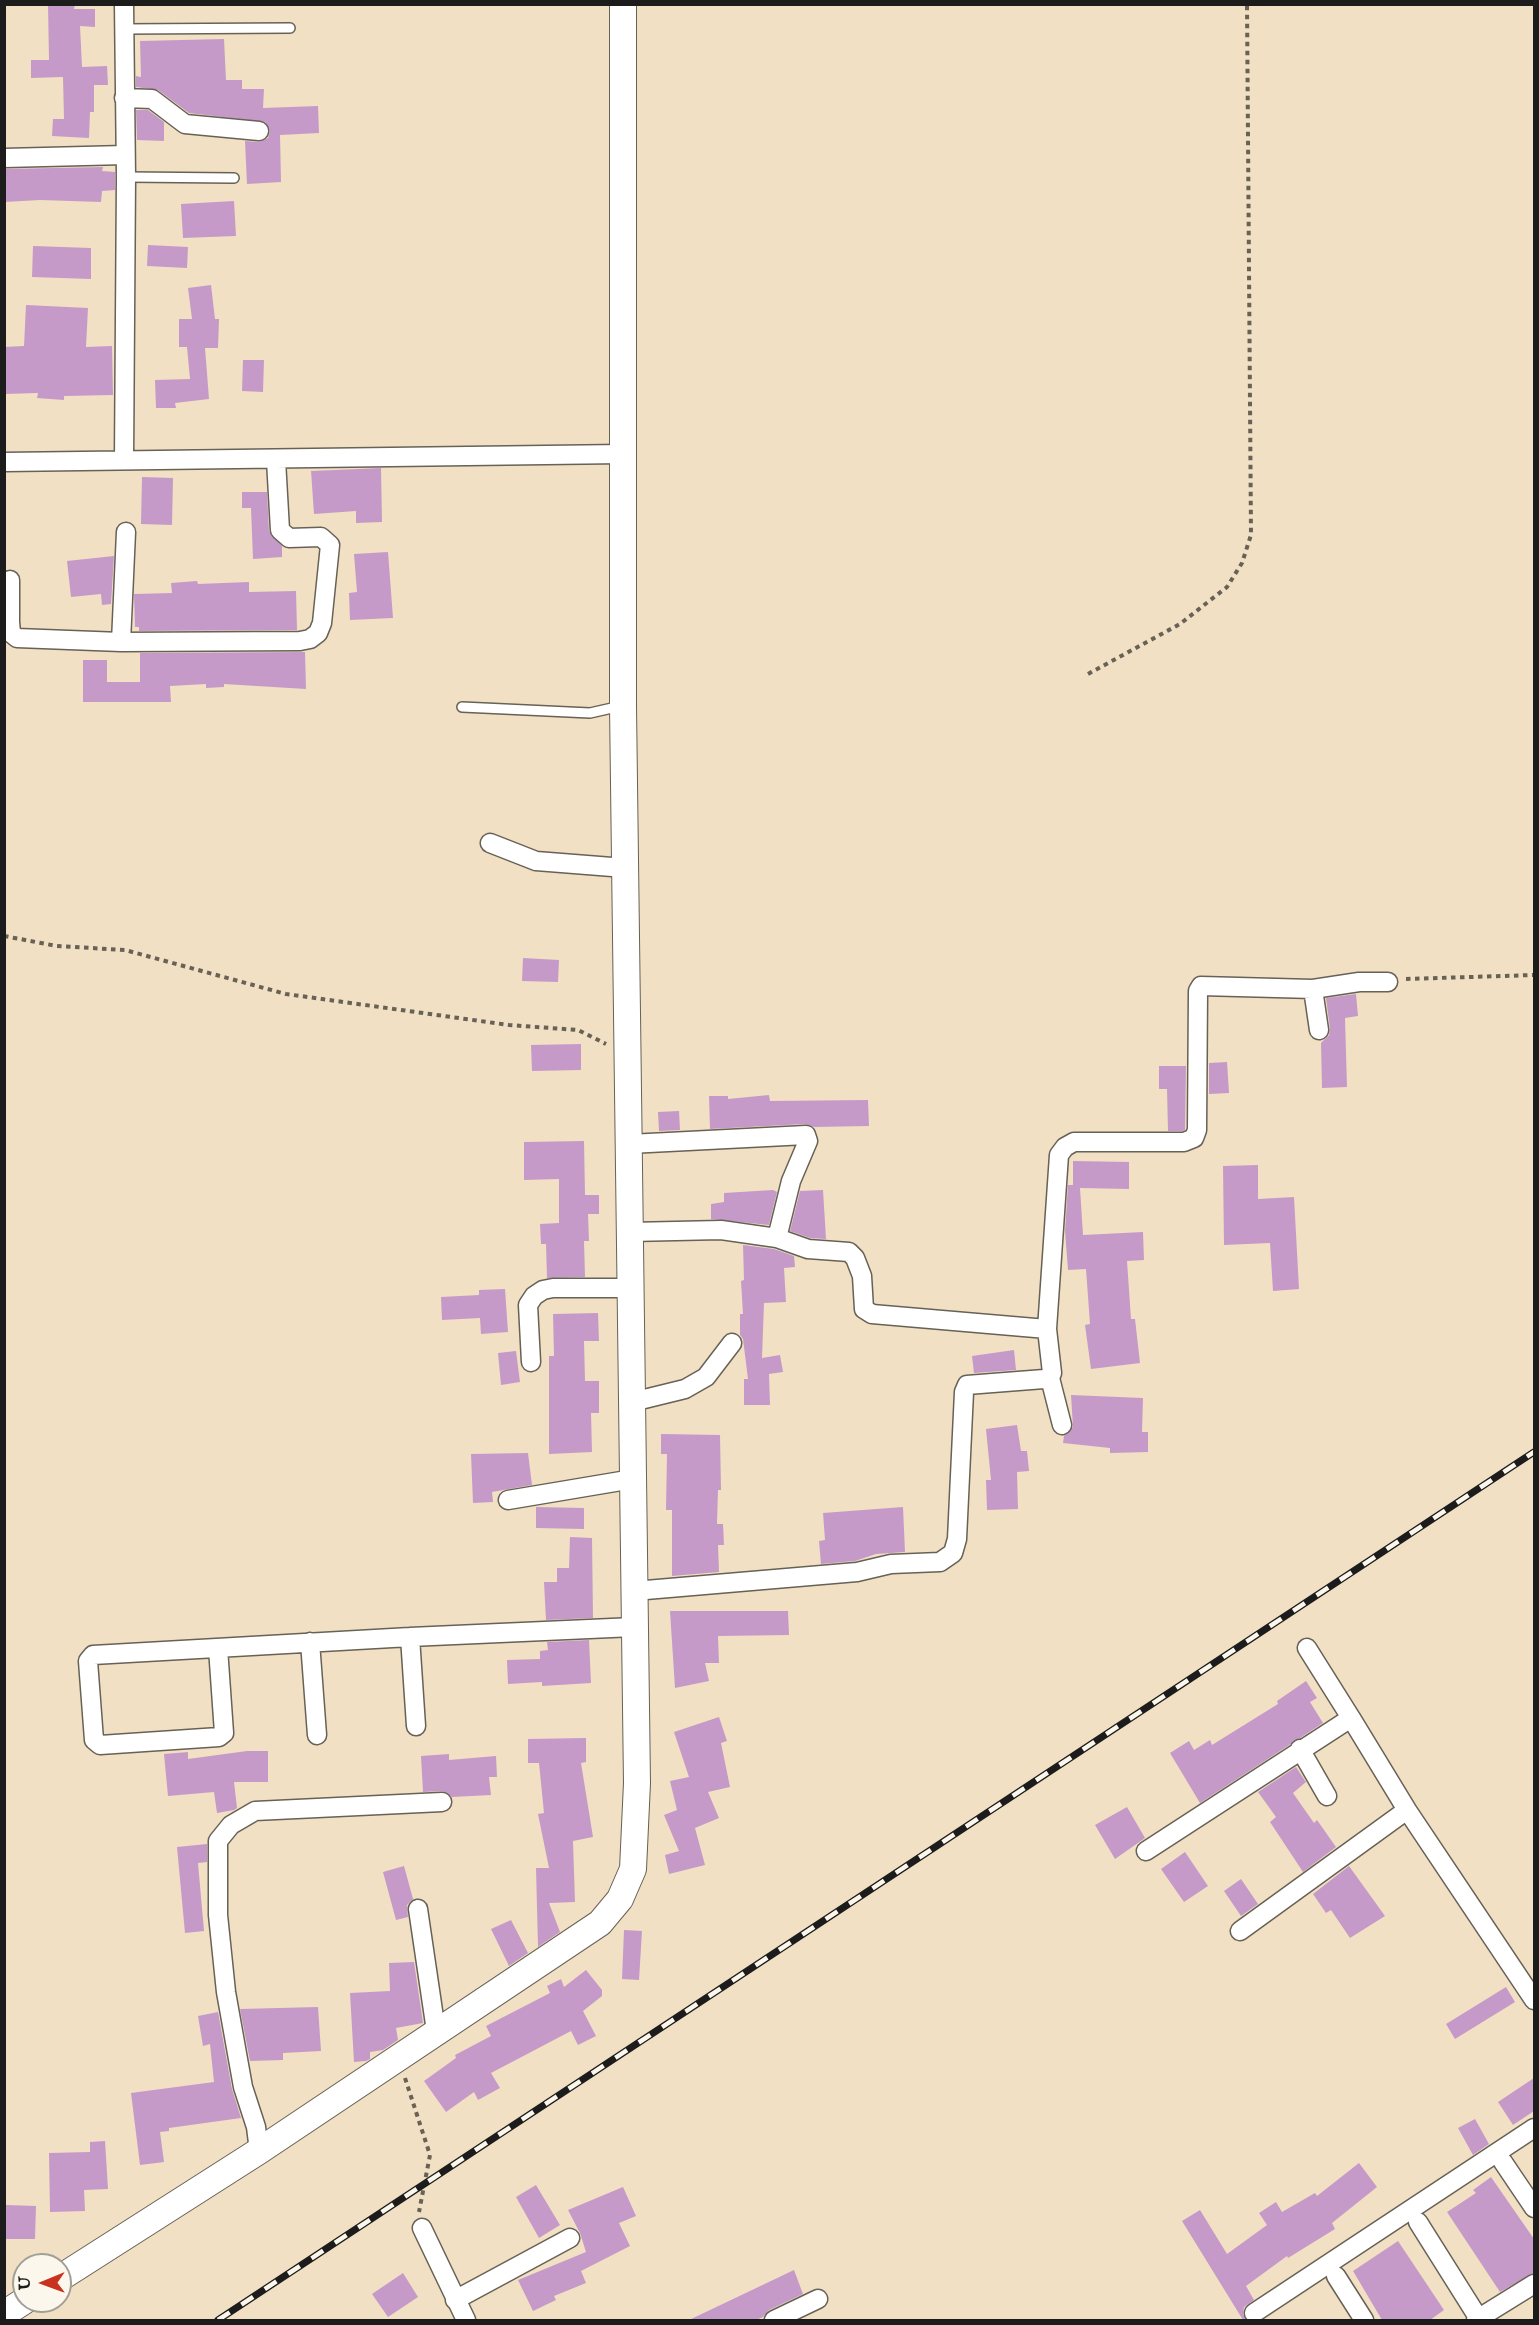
<!DOCTYPE html>
<style>
body{margin:0}
#map{position:relative;width:1539px;height:2325px;overflow:hidden;background:#f1e0c3;font-family:"IM FELL English",serif}
canvas{display:block}
.frame{position:absolute;inset:0;border:6px solid #1c1c1c;pointer-events:none}
.north{position:absolute;left:12px;top:2253px;width:60px;height:60px;box-sizing:border-box;background:#fbf7ec;border:2px solid #a29f99;border-radius:50%;rotate:269deg;font-size:16px;font-weight:700;line-height:24px;text-align:center;color:#1c1c1c}
.north::after{content:'';display:block;margin:auto;width:21px;height:27px;background:#c8321e;clip-path:polygon(50% 0,100% 100%,50% 72%,0 100%)}
</style>
<div id="map">
<canvas width="1539" height="2325"></canvas>
<div class="frame"></div>
<div class="north">U</div>
</div>
<script>
const ctx = document.querySelector('canvas').getContext('2d');
ctx.lineJoin = 'round';
function fill(path, color) { ctx.fillStyle = color; ctx.fill(path, 'evenodd'); }
const toPath = rows => new Path2D(rows.map(r => 'M' + r).join(''));
function strokePath(path, color, width, dash) { ctx.strokeStyle = color; ctx.lineWidth = width; ctx.lineCap = dash ? 'butt' : 'round'; ctx.setLineDash(dash || []); ctx.stroke(path); }
const building = toPath([
 [48,4,75,4,74,9,95,9,95,27,80,26,82,67,107,66,108,85,94,85,94,112,90,112,89,138,52,136,53,119,64,119,63,77,31,78,31,60,49,60],
 [224,39,226,80,242,80,242,89,264,89,263,108,318,106,319,133,280,135,281,182,247,184,245,141,259,142,268,138,270,131,265,122,189,113,158,90,136,87,136,76,141,77,140,41],
 [136,110,148,110,164,122,164,141,137,140],
 [103,167,102,171,115,172,115,190,102,191,101,202,40,200,4,202,4,169],
 [234,201,236,236,183,238,181,204],
 [148,245,188,247,187,268,147,266],
 [33,246,91,248,91,279,32,277],
 [211,285,215,319,219,319,218,348,205,348,209,399,175,403,176,408,156,408,155,380,190,379,187,347,179,347,179,319,192,319,188,288],
 [26,305,88,308,86,347,112,346,113,395,64,396,64,400,37,398,38,393,4,394,4,347,24,346],
 [243,360,264,360,263,392,242,391],
 [381,468,382,522,356,523,356,511,314,514,311,471],
 [142,477,173,478,172,525,141,524],
 [242,492,267,492,269,531,282,546,282,557,253,559,251,508,242,508],
 [388,552,393,618,350,620,349,593,357,592,354,554],
 [114,556,111,604,102,605,101,594,71,597,67,561],
 [197,581,198,584,249,582,249,592,296,591,297,630,139,631,139,627,135,627,134,594,172,593,171,583],
 [305,652,306,689,224,684,224,687,206,688,206,684,170,686,171,702,83,702,83,660,107,660,107,682,140,682,140,653],
 [523,958,559,960,558,982,522,981],
 [1356,994,1358,1016,1345,1018,1347,1087,1322,1088,1321,1043,1329,1035,1330,1029,1326,998],
 [581,1044,581,1070,532,1071,531,1045],
 [1227,1062,1229,1093,1209,1094,1209,1063],
 [1159,1066,1186,1066,1185,1130,1182,1131,1168,1131,1167,1089,1159,1089],
 [769,1095,770,1101,868,1100,869,1126,814,1127,805,1124,710,1129,709,1096,728,1096,728,1099],
 [679,1111,680,1130,659,1131,658,1112],
 [584,1141,585,1195,599,1195,599,1214,588,1214,589,1241,584,1241,585,1277,547,1278,546,1244,541,1244,540,1224,559,1223,559,1179,524,1180,524,1142],
 [1073,1161,1129,1162,1129,1189,1080,1188,1083,1235,1143,1232,1144,1260,1127,1261,1131,1319,1135,1319,1140,1363,1091,1369,1085,1325,1090,1324,1086,1269,1068,1270,1065,1231,1068,1185,1073,1185],
 [1258,1165,1258,1199,1294,1197,1299,1289,1273,1291,1270,1243,1224,1245,1223,1166],
 [773,1190,777,1192,769,1225,711,1219,711,1204,724,1202,724,1193],
 [823,1190,826,1239,810,1238,790,1231,800,1191],
 [743,1245,774,1249,794,1256,795,1267,784,1268,786,1302,764,1303,762,1358,780,1355,783,1372,769,1374,770,1405,744,1405,744,1379,748,1379,743,1339,740,1335,740,1314,743,1314,741,1281,744,1280],
 [505,1289,508,1332,481,1334,480,1318,442,1320,441,1297,479,1295,479,1290],
 [598,1313,599,1341,584,1341,585,1381,599,1381,599,1413,591,1413,592,1452,549,1454,549,1356,554,1356,553,1314],
 [1014,1350,1016,1370,974,1373,972,1356],
 [516,1351,520,1382,501,1385,498,1353],
 [1071,1395,1143,1398,1142,1432,1148,1432,1148,1452,1110,1453,1110,1448,1063,1443,1064,1436,1073,1427],
 [1017,1425,1021,1451,1027,1451,1029,1471,1017,1472,1018,1509,987,1510,986,1480,991,1480,986,1429],
 [661,1434,720,1435,721,1490,718,1490,717,1524,723,1524,724,1545,718,1545,719,1572,672,1576,672,1510,666,1510,667,1454,661,1454],
 [528,1453,532,1485,492,1492,493,1502,473,1503,471,1454],
 [536,1507,584,1508,584,1529,536,1528],
 [903,1507,905,1552,876,1554,855,1561,821,1564,819,1541,825,1540,823,1513],
 [570,1537,592,1538,593,1618,546,1620,544,1582,557,1582,557,1568,569,1568],
 [670,1611,788,1611,789,1635,718,1636,719,1663,705,1663,709,1681,675,1688],
 [589,1640,591,1683,542,1686,542,1682,508,1684,507,1660,540,1659,540,1651,548,1650,547,1642],
 [1306,1681,1317,1698,1310,1702,1323,1723,1200,1803,1170,1753,1189,1741,1194,1750,1210,1740,1212,1745,1278,1704,1277,1701],
 [719,1717,727,1741,721,1743,730,1787,708,1792,719,1818,695,1828,705,1865,669,1874,665,1855,679,1851,664,1815,677,1810,670,1781,689,1777,674,1732],
 [586,1738,586,1762,581,1763,593,1837,573,1841,575,1902,549,1903,560,1932,538,1947,536,1868,549,1868,538,1814,544,1813,539,1763,528,1763,528,1739],
 [247,1751,268,1751,268,1782,234,1782,237,1808,234,1810,217,1813,214,1792,168,1796,164,1754,188,1752,188,1759],
 [449,1754,449,1760,496,1756,497,1777,489,1777,491,1795,452,1797,442,1791,423,1792,421,1756],
 [1296,1767,1306,1782,1293,1793,1314,1823,1317,1820,1336,1847,1303,1872,1270,1822,1276,1817,1258,1792],
 [1127,1807,1145,1838,1115,1859,1095,1825],
 [207,1844,207,1862,198,1863,204,1931,185,1933,177,1847],
 [1185,1852,1208,1886,1184,1902,1161,1869],
 [404,1866,413,1899,407,1905,408,1917,396,1920,383,1872],
 [1349,1866,1385,1916,1350,1938,1331,1910,1326,1913,1313,1894],
 [1241,1879,1258,1904,1241,1916,1224,1891],
 [511,1920,528,1953,509,1966,491,1929],
 [624,1930,642,1931,639,1980,622,1979],
 [414,1962,423,2023,396,2028,398,2040,383,2050,370,2052,370,2059,366,2061,354,2062,350,1993,390,1991,389,1963],
 [586,1970,602,1990,602,1996,583,2011,596,2036,578,2045,571,2031,491,2073,500,2088,478,2100,474,2092,446,2112,424,2081,456,2058,455,2055,491,2036,486,2026,550,1993,547,1986,561,1979,564,1987],
 [1506,1987,1515,2002,1455,2039,1446,2024],
 [318,2007,321,2051,283,2053,283,2060,250,2061,240,2009],
 [218,2012,232,2089,241,2118,169,2128,169,2131,160,2132,164,2162,140,2165,131,2093,214,2082,210,2044,203,2046,198,2016],
 [1534,2078,1534,2111,1513,2125,1498,2102],
 [1475,2119,1489,2144,1473,2155,1458,2128],
 [105,2141,108,2189,84,2190,85,2211,50,2212,49,2153,90,2152,90,2142],
 [1359,2163,1377,2187,1332,2223,1335,2229,1288,2258,1287,2256,1246,2286,1254,2300,1244,2307,1243,2314,1246,2320,1243,2320,1182,2221,1200,2210,1227,2254,1267,2225,1259,2213,1276,2202,1282,2212,1315,2193,1317,2196],
 [1491,2177,1534,2239,1534,2273,1500,2292,1447,2212,1476,2193,1473,2190],
 [536,2185,560,2225,539,2238,516,2197],
 [623,2187,636,2216,619,2223,630,2246,581,2271,586,2283,554,2296,556,2300,533,2311,518,2280,586,2252,580,2233,568,2210],
 [6,2205,36,2206,35,2239,5,2239],
 [1398,2241,1444,2310,1430,2320,1382,2320,1353,2271],
 [794,2270,803,2294,769,2310,763,2317,756,2320,689,2320],
 [403,2273,418,2297,388,2317,372,2294]
]);
const path = toPath([
 [1088,674,1180,624,1227,587,1242,563,1251,535,1247,4],
 [4,936,57,946,125,950,286,994,509,1025,578,1030,606,1044],
 [1406,979,1534,975],
 [405,2078,430,2155,419,2212]
]);
const lane = toPath([
 [124,29,290,28],
 [126,177,234,178],
 [462,707,590,713,621,706]
]);
const street = toPath([
 [124,98,152,99,185,124,259,131],
 [4,158,125,155],
 [124,459,126,177,124,4],
 [4,462,623,454],
 [10,580,10,622,11,633,17,638,121,642,300,641,310,639,318,633,322,623,330,545,321,537,289,538,280,530,276,460],
 [121,642,126,532],
 [490,843,536,861,625,868],
 [1313,989,1319,1030],
 [629,1144,806,1135,808,1141,791,1181,777,1238],
 [630,1232,721,1230,777,1238,808,1249,849,1252,855,1258,862,1276,864,1309,872,1314,1047,1329],
 [531,1362,528,1305,534,1296,543,1290,553,1288,631,1288],
 [1050,1378,1062,1425],
 [632,1402,685,1389,706,1377,732,1343],
 [508,1500,633,1479],
 [634,1591,857,1572,891,1564,940,1562,953,1553,957,1539,964,1392,967,1385,1044,1379,1050,1378,1052,1373,1047,1329,1059,1155,1065,1147,1074,1142,1184,1142,1194,1138,1197,1130,1198,991,1201,986,1313,989,1359,982,1388,982],
 [410,1637,416,1726],
 [310,1642,317,1735],
 [218,1648,224,1733,219,1737,100,1745,94,1740,88,1661,93,1655,410,1637,634,1627],
 [1307,1648,1351,1718],
 [1300,1749,1327,1796],
 [1146,1851,1351,1718,1407,1810,1534,2000],
 [418,1909,436,2031],
 [1240,1931,1407,1810],
 [259,2151,256,2127,243,2087,226,1992,218,1915,218,1841,231,1825,255,1811,442,1802],
 [1503,2162,1534,2208],
 [1418,2222,1479,2319],
 [422,2228,466,2320],
 [1336,2276,1364,2320],
 [455,2300,570,2238],
 [1254,2313,1534,2128],
 [774,2320,818,2299],
 [1476,2320,1534,2284]
]);
const secondary = toPath([
 [60,2278,259,2151,600,1923,620,1899,633,1869,637,1783,623,706,623,4],
 [4,2314,24,2301]
]);
const rail = toPath([
 [218,2320,1534,1452]
]);
fill(building, '#c59ac9');
strokePath(lane, '#676156', 12);
strokePath(street, '#676156', 21);
strokePath(secondary, '#676156', 28);
strokePath(path, '#676156', 4, [4.5, 4.5]);
strokePath(lane, '#fff', 9);
strokePath(street, '#fff', 18);
strokePath(secondary, '#fff', 26);
strokePath(rail, '#1c1c1c', 7);
strokePath(rail, '#fbf7ec', 4.5, [14]);
</script>
